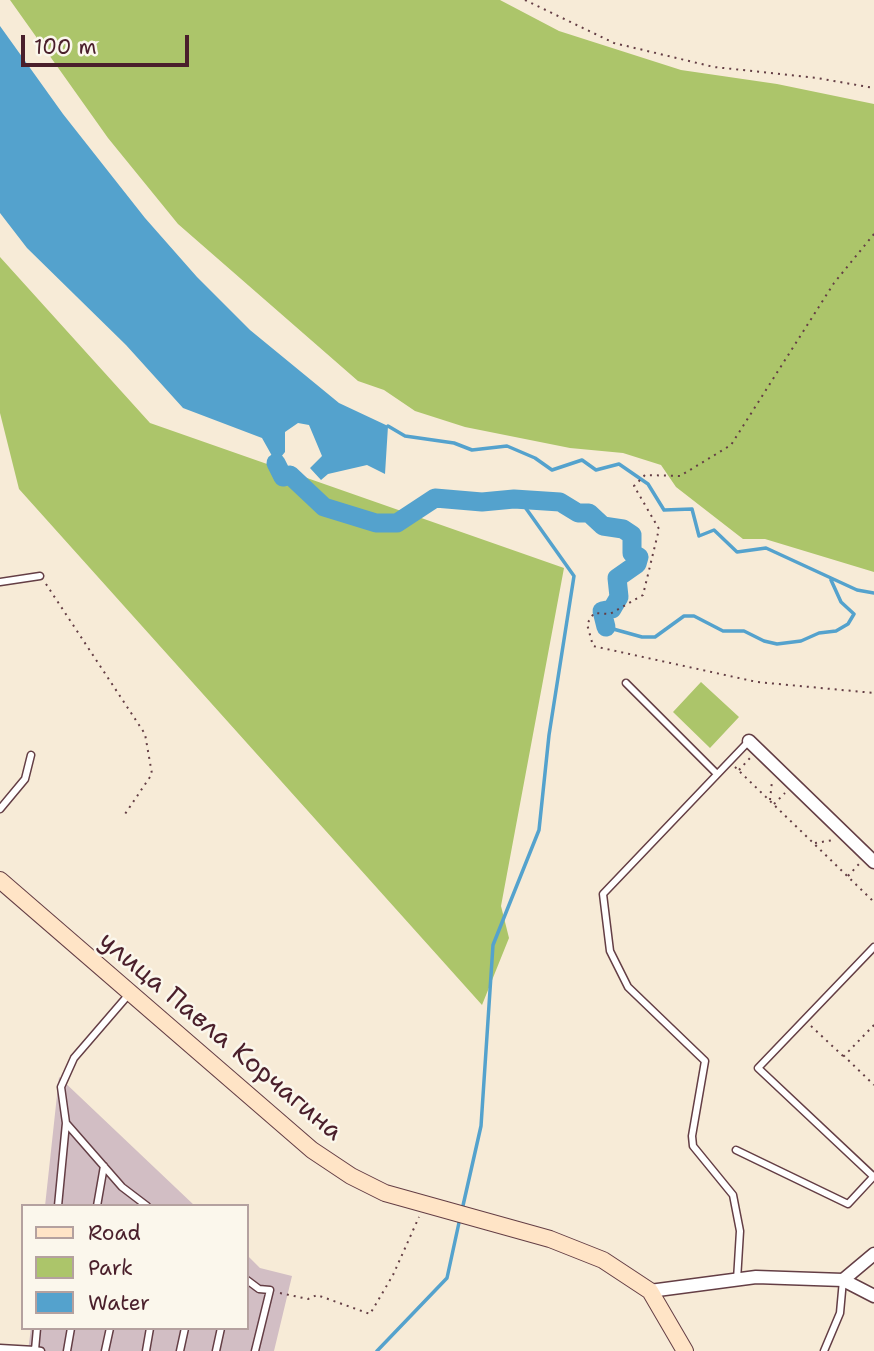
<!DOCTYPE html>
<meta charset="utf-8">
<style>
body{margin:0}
#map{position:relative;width:874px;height:1351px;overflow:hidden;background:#f7ebd7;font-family:"Shantell Sans",sans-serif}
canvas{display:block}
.legend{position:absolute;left:21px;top:1204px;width:228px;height:126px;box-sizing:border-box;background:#fbf7ec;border:2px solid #b4a19f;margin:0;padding:9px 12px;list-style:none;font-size:21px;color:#4a1f2b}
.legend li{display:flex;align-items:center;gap:14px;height:35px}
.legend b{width:35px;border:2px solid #b4a19f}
.scale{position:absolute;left:21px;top:35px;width:168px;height:32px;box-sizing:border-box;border:4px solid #4a1f2b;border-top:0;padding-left:9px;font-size:21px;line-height:24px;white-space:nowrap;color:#4a1f2b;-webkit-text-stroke:5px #fbf7ec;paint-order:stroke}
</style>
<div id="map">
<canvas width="874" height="1351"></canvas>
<ul class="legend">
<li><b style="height:9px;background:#ffe4c6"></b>Road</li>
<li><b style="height:19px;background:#acc56a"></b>Park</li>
<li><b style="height:19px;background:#54a2cd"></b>Water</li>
</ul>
<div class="scale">100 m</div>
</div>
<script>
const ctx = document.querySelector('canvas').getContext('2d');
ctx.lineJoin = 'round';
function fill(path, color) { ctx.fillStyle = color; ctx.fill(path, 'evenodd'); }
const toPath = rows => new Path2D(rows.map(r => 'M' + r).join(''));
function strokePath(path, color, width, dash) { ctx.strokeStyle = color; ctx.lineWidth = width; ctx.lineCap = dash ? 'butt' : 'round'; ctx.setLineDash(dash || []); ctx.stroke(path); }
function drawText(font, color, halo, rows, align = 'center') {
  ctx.font = font + ' "Shantell Sans",sans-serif'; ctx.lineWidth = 5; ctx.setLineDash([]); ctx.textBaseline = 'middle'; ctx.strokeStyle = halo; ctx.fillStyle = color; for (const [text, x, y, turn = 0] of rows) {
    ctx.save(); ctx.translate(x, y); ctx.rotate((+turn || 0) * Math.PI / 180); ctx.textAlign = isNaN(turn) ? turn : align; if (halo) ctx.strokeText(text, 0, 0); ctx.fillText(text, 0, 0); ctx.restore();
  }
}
const industrial = toPath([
 [59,1077,195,1206,45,1206],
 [247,1255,260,1268,292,1276,274,1351,28,1351,31,1328,247,1328]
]);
const green = toPath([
 [10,0,500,0,559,31,681,70,777,84,874,104,874,572,765,539,743,539,676,487,661,465,623,453,570,448,465,427,415,411,384,390,358,381,178,224,108,138],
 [0,257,150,423,564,568,501,906,509,938,482,1005,19,489,0,413],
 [701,682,739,717,710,748,673,712]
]);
const water = toPath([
 [0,26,63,114,145,218,197,277,250,330,339,403,388,426,385,474,367,465,328,474,321,480,310,468,322,456,309,425,298,423,285,432,285,452,276,463,262,438,183,408,126,345,27,248,0,213]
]);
const stream = toPath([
 [388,426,405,436,454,443,472,450,507,446,535,458,552,470,582,460,596,470,619,464,648,484,664,510,692,509,699,536,714,530,737,552,766,548,857,590,874,593],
 [606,627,642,637,655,637,684,616,694,616,723,631,744,631,764,641,777,644,801,641,819,633,836,631,848,624,854,614,841,602,831,580],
 [462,1210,481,1126,493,945,539,830,549,735,574,576,520,500],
 [377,1351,447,1278,460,1218]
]);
const river = toPath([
 [276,463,283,477,290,475,324,507,376,523,397,523,435,498,482,502,514,499,560,502,578,513,589,513,603,526,623,529,632,535,632,553,639,557,637,564,617,578,619,597,612,609,602,611,606,627]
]);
const path = toPath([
 [525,0,614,43,714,67,817,78,874,88],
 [874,234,834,283,731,445,680,476,645,475,634,486,659,529,643,595,610,614,594,613,587,624,593,646,757,682,874,693],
 [46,584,145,734,152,774,123,817],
 [735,767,874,902],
 [739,770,750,758],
 [770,800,772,781],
 [774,804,785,793],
 [815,843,834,840],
 [848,876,859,864],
 [874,1025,844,1056,874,1085],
 [811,1026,843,1056],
 [280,1293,308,1299,317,1295,370,1314,393,1275,419,1217]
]);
const lane = toPath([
 [0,582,40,576],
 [626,683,717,774],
 [0,809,25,779,31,755],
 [874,947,758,1068,874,1177],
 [66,1123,122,1187,147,1206],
 [736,1150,848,1204,874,1176],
 [58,1206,66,1123,61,1087,74,1058,130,993],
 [97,1206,104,1166],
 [247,1280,259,1289,270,1290,255,1351],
 [737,1280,740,1231,733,1195,693,1146,692,1136,705,1061,628,987,610,951,603,894,749,741],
 [37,1328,35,1350,41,1351],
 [0,1348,35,1350],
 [67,1351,71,1328],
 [105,1351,110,1328],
 [146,1351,150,1328],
 [180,1351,185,1328],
 [216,1351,221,1328],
 [824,1351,840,1313,843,1280]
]);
const street = toPath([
 [749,741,874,862],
 [843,1280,874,1254],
 [650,1291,756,1277,843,1280,874,1296]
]);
const secondary = toPath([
 [0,880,312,1150,351,1176,385,1193,550,1239,603,1260,650,1291,685,1351]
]);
const streetNames = [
 ["улица Павла Корчагина",220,1037,40]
];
fill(industrial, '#d2bec4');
fill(green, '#acc56a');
fill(water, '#54a2cd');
strokePath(stream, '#54a2cd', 3.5);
strokePath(river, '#54a2cd', 19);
strokePath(lane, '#643e45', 9);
strokePath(street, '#643e45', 15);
strokePath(secondary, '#643e45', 18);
strokePath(path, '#643e45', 2, [2, 5]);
strokePath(lane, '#fff', 6);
strokePath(street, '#fff', 12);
strokePath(secondary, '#ffe4c6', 16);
drawText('26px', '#4a1f2b', '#fbf7ec', streetNames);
</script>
